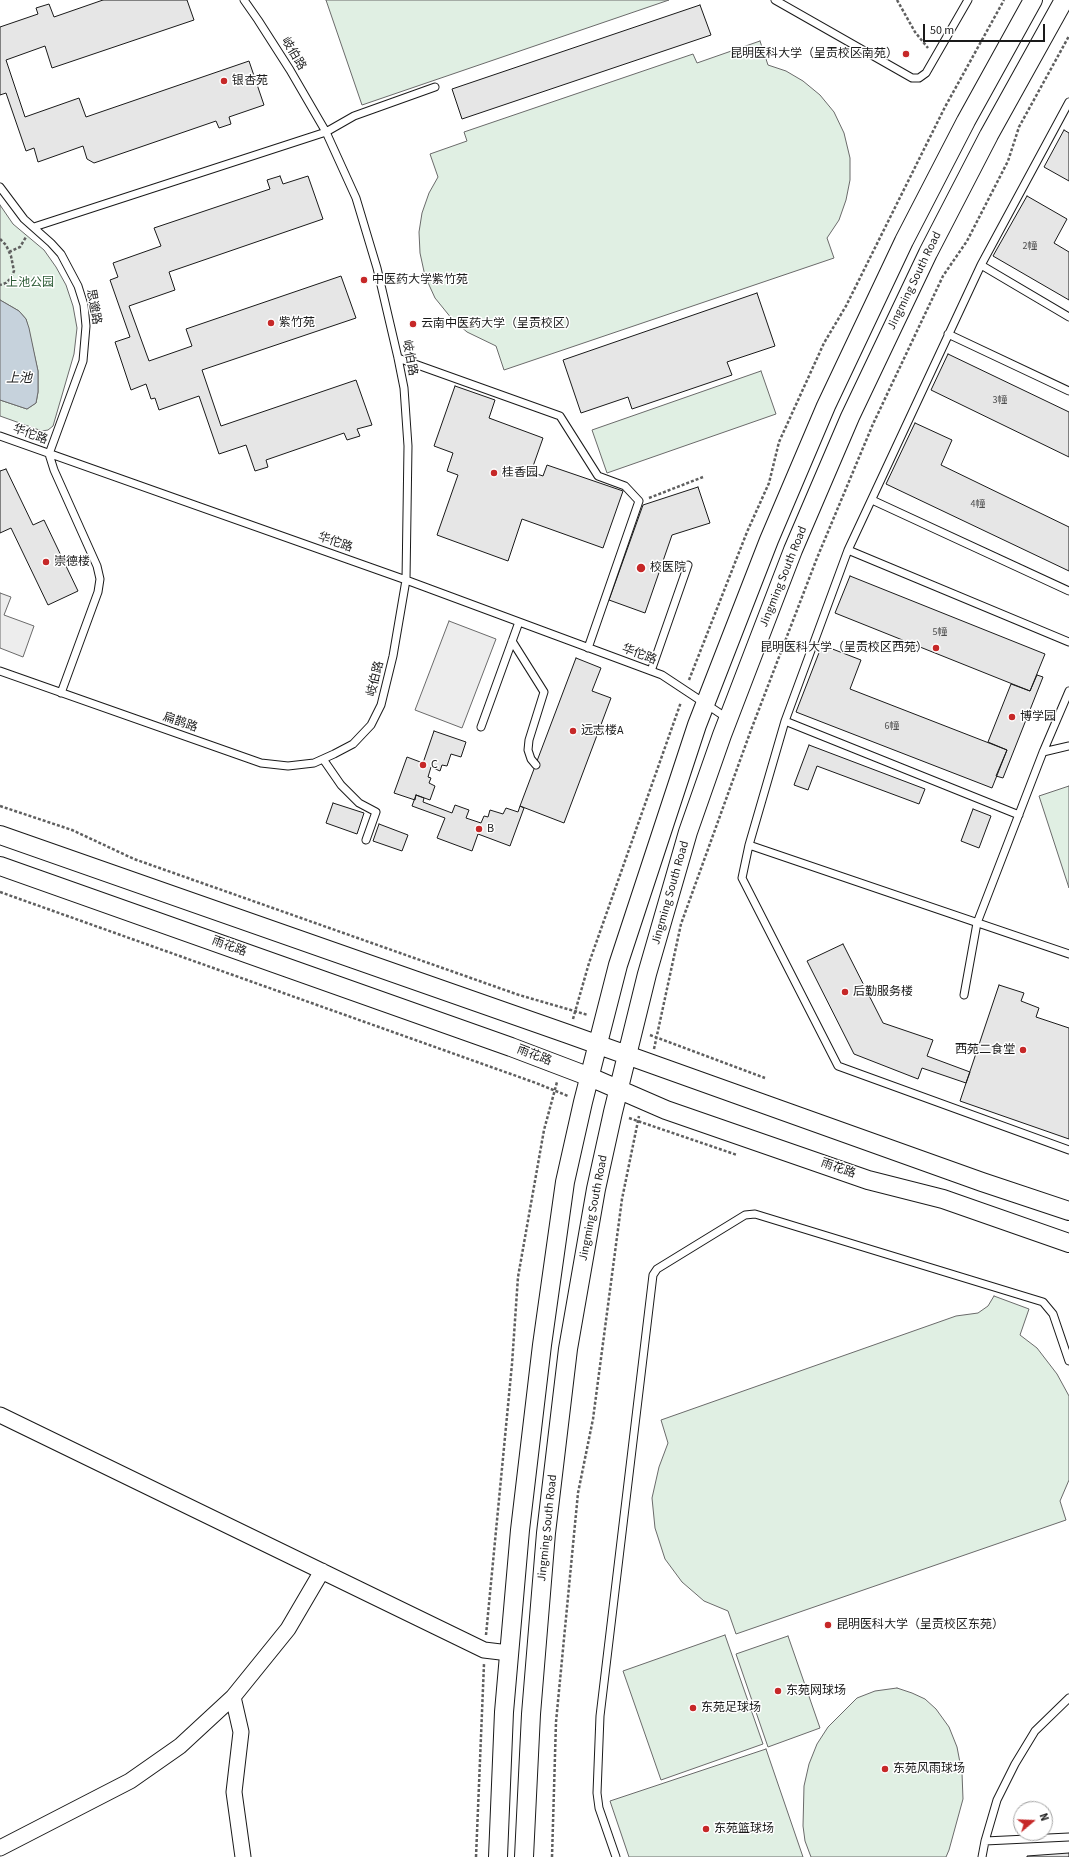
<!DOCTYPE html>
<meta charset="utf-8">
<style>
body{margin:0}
#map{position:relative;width:1069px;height:1857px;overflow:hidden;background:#fff;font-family:"Source Sans 3",sans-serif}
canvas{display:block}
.north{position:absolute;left:1013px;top:1801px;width:40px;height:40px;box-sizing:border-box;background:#fff;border:1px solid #a3a3a3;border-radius:50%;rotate:71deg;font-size:11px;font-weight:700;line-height:16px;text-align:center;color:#1a1a1a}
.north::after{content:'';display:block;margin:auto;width:14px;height:18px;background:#c62828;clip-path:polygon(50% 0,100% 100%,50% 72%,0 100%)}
.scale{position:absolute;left:923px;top:24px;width:122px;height:18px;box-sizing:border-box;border:2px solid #1a1a1a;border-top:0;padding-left:5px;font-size:12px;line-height:14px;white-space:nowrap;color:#1a1a1a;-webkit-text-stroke:3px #fff;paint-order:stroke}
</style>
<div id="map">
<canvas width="1069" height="1857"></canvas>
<div class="north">N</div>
<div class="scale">50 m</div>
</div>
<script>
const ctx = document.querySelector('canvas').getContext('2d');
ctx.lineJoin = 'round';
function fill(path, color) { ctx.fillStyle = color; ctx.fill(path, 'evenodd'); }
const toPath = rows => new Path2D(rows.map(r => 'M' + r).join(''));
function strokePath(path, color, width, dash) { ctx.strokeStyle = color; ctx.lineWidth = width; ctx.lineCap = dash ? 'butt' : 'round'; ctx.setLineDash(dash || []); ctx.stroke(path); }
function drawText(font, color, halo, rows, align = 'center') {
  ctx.font = font + ' "Source Sans 3","Noto Sans SC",sans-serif'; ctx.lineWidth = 3; ctx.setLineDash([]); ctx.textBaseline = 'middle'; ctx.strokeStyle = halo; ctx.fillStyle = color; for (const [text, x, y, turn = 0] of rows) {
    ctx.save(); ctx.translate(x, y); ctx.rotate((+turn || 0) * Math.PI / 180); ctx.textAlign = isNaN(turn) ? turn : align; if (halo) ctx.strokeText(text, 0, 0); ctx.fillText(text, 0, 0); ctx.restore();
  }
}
const green = toPath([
 [326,0,669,0,362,105,326,0],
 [760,41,768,65,786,71,803,81,820,95,834,112,844,133,850,158,850,180,846,200,839,220,827,238,834,258,504,370,496,346,467,332,452,319,435,298,425,276,420,253,419,232,422,213,429,193,438,177,430,154,467,141,464,132,693,54,697,63,760,41],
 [0,205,13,224,44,250,56,267,66,285,73,306,77,328,74,354,53,426,48,430,42,431,0,416,0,400,27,409,36,403,38,392,38,371,26,319,19,311,0,300,0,205],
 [761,371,776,414,607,473,592,430,761,371],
 [1069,786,1069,888,1039,796,1069,786],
 [994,1296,1029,1309,1020,1335,1037,1348,1057,1374,1069,1396,1069,1480,1060,1501,1066,1520,736,1634,728,1611,704,1601,682,1582,665,1559,655,1528,652,1498,659,1467,668,1443,661,1420,956,1316,978,1313,988,1306,994,1296],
 [725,1635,763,1744,661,1780,623,1671,725,1635],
 [788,1636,820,1728,768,1747,736,1654,788,1636],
 [897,1688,912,1693,925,1699,936,1709,949,1727,957,1747,962,1773,963,1799,949,1850,946,1857,811,1857,805,1841,803,1826,804,1786,809,1764,817,1744,828,1727,857,1698,875,1691,897,1688],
 [766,1749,803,1857,629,1857,610,1801,766,1749]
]);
const parking = toPath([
 [0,593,11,597,4,615,34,626,23,657,0,648,0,593],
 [449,621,496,639,462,728,415,710,449,621]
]);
const water = toPath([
 [0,300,19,311,26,319,29,328,38,371,38,392,36,403,27,409,0,400,0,300]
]);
const building = toPath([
 [103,0,187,0,194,20,52,68,45,46,6,60,25,117,79,98,86,117,249,61,264,105,229,117,231,124,219,128,216,121,94,163,87,159,83,146,38,162,34,148,26,151,6,93,0,95,0,27,38,14,36,8,49,4,54,17,103,0],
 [700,5,711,35,462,119,452,89,700,5],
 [1064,130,1069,133,1069,181,1044,167,1064,130],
 [280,176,283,184,308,176,323,219,169,272,175,290,129,306,149,361,192,346,186,329,341,276,356,318,202,370,221,426,356,380,372,425,357,429,360,436,347,440,344,433,266,460,268,467,255,471,246,445,219,454,199,396,159,410,155,398,151,399,146,384,131,390,115,342,130,337,110,280,118,277,113,263,161,246,154,228,270,189,267,180,280,176],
 [1027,196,1067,219,1054,243,1069,252,1069,300,993,256,1027,196],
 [757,293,775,346,727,362,732,375,632,409,628,397,581,413,563,360,757,293],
 [948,354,1069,412,1069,457,931,390,948,354],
 [455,386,495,400,489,418,543,438,531,472,543,476,547,465,623,491,603,548,522,519,508,561,437,535,458,475,447,471,453,453,434,446,455,386],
 [915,423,952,440,941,465,1069,527,1069,571,886,484,915,423],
 [6,469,33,525,44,520,78,591,48,605,11,528,0,533,0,471,6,469],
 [698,487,710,523,672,535,645,613,609,600,643,505,698,487],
 [850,576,1045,654,1030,691,835,613,850,576],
 [822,645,861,660,850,689,1007,750,992,788,796,712,822,645],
 [576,658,601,668,592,691,611,698,564,823,520,806,576,658],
 [1037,675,1043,677,1003,778,996,776,1007,750,988,742,1011,684,1030,691,1037,675],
 [434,731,466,742,461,757,451,754,447,766,442,765,440,771,431,767,428,777,431,778,429,783,435,786,430,800,416,795,415,800,394,793,407,757,423,763,434,731],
 [809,745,925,789,919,804,817,766,808,790,794,785,809,745],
 [416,795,424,798,423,802,452,813,455,805,469,810,466,818,481,823,484,816,488,817,490,810,503,814,506,808,518,812,520,806,524,808,510,846,478,834,472,851,437,838,445,818,412,806,416,795],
 [333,803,364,813,357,834,326,823,333,803],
 [973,809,991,816,979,848,961,841,973,809],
 [379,824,408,835,402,851,373,841,379,824],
 [843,944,883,1023,933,1040,927,1056,970,1072,966,1083,922,1068,918,1079,854,1054,807,961,843,944],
 [999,985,1024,993,1021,1001,1039,1008,1036,1017,1069,1028,1069,1139,960,1101,999,985],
 [1069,1853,1069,1857,1027,1857,1027,1856,1069,1853]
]);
const path = toPath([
 [897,0,915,32,928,48],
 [0,239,6,245,11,256,14,271,11,278,6,283,0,285],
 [9,252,20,247,26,237],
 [649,498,703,477],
 [689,680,747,532,769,483,779,442,824,343,846,306,945,107,1004,0],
 [0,806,72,830,134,859,519,995,588,1015],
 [0,892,536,1083,568,1096],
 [573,1019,589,963,681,702],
 [650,1035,765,1078],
 [654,1049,681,924,751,730,817,558,873,424,943,276,967,241,1008,161,1019,127,1069,36],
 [629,1118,737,1155],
 [486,1635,512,1364,518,1277,544,1130,557,1082],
 [476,1857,484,1664],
 [552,1857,556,1722,578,1493,593,1419,622,1199,639,1116]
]);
const service = toPath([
 [775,0,912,78,919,78,926,73,968,0],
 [1069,102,981,265,848,550,785,721,749,845,742,878,838,1066,1069,1150],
 [0,187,24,219,51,243,61,254,78,286,84,305,86,326,83,361,49,454,54,470,97,566,100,579,98,592,61,693],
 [34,227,326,132,354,116,435,87],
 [981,265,1069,317],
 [948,334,1069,391],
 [398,358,560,416,598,476,625,486,639,501,588,648],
 [0,436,406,580,662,675,727,718],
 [872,500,1069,591],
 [848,550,1069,642],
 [512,641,544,692,529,740,528,750,531,759,536,765],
 [0,671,261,763,288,766,314,763,334,754,353,744,371,725,381,705,393,656,406,580,408,446,404,388,398,358,377,268,356,198,326,132,290,70,258,20,244,0],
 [651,671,688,565],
 [785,721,1019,815],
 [481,727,519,622],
 [1043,752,1069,746],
 [323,759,341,785,359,803,376,812,366,840],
 [749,845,1069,954],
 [964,995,977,923,1043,752,1069,691],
 [985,1841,1069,1837],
 [616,1857,599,1808,597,1793,600,1716,653,1275,657,1269,745,1215,755,1214,1043,1302,1053,1314,1069,1361],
 [982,1857,985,1841,997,1800,1015,1764,1035,1731,1069,1698]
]);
const minor = toPath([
 [0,1415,484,1650,509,1653],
 [233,1697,241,1732,234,1792,243,1857],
 [0,1848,130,1781,180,1746,233,1697,288,1629,322,1571]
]);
const tertiary = toPath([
 [0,835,568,1034,982,1182,1069,1211],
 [0,866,511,1047,590,1077,666,1110,868,1180,943,1199,1069,1243],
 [498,1857,504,1712,520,1530,542,1345,565,1182,583,1102,618,965,697,725,769,540,826,406,904,241,966,121,1033,0],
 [524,1857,531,1714,546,1533,568,1349,596,1189,613,1112,647,974,688,832,722,735,793,550,850,417,928,253,989,135,1064,0]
]);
const markers = [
 [906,54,4,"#c62828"],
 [224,81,4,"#c62828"],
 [364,280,4,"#c62828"],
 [271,323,4,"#c62828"],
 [413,324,4,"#c62828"],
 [494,473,4,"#c62828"],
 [46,562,4,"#c62828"],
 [641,568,5,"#c62828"],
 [936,648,4,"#c62828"],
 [1012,717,4,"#c62828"],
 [573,731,4,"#c62828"],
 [423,765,4,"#c62828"],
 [479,829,4,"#c62828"],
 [845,992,4,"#c62828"],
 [1023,1050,4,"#c62828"],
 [828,1625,4,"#c62828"],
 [778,1691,4,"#c62828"],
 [693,1708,4,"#c62828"],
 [885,1769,4,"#c62828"],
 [706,1829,4,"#c62828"]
];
const numberNames = [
 ["2幢",1030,247],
 ["3幢",1000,401],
 ["4幢",978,505],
 ["5幢",940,633],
 ["6幢",892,727]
];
const streetNames = [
 ["岐伯路",293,54,59],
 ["Jingming South Road",915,281,-64],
 ["思邈路",93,307,80],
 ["岐伯路",409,358,79],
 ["华佗路",30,435,20],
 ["华佗路",335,543,19],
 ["Jingming South Road",784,577,-68],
 ["华佗路",639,655,21],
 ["岐伯路",376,679,-76],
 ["扁鹊路",180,723,19],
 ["Jingming South Road",671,893,-74],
 ["雨花路",229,947,20],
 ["雨花路",534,1056,21],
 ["雨花路",838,1169,19],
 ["Jingming South Road",594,1208,-79],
 ["Jingming South Road",548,1528,-84]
];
const poiNames = [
 ["昆明医科大学（呈贡校区南苑）",898,54,"right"],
 ["银杏苑",232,81],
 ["中医药大学紫竹苑",372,280],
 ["紫竹苑",279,323],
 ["云南中医药大学（呈贡校区）",421,324],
 ["桂香园",502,473],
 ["崇德楼",54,562],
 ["校医院",650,568],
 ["昆明医科大学（呈贡校区西苑）",928,648,"right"],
 ["博学园",1020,717],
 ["远志楼A",581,731],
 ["C",431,765],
 ["B",487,829],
 ["后勤服务楼",853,992],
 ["西苑二食堂",1015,1050,"right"],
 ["昆明医科大学（呈贡校区东苑）",836,1625],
 ["东苑网球场",786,1691],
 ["东苑足球场",701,1708],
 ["东苑风雨球场",893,1769],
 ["东苑篮球场",714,1829]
];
const parkNames = [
 ["上池公园",30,283]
];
const waterNames = [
 ["上池",19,379]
];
fill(green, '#e0efe3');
strokePath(green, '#6a6a6a', 1);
fill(parking, '#ededed');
strokePath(parking, '#6a6a6a', 1);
fill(water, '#c6d2dc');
strokePath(water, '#6a6a6a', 1);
fill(building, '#e6e6e6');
strokePath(building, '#1a1a1a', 1);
strokePath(service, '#1a1a1a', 9);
strokePath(minor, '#1a1a1a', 17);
strokePath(tertiary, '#1a1a1a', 20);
strokePath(path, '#5f5f5f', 2.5, [3, 2]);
strokePath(service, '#fff', 7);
strokePath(minor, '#fff', 15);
strokePath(tertiary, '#fff', 18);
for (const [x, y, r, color] of markers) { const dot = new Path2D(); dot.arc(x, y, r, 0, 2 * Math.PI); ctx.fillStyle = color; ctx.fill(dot); strokePath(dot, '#fff', 1.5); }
drawText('10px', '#4d4d4d', null, numberNames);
drawText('12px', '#1a1a1a', '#fff', streetNames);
drawText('12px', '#1a1a1a', '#fff', poiNames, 'left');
drawText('12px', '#2b5a34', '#fff', parkNames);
drawText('italic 13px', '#1a1a1a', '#fff', waterNames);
</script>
